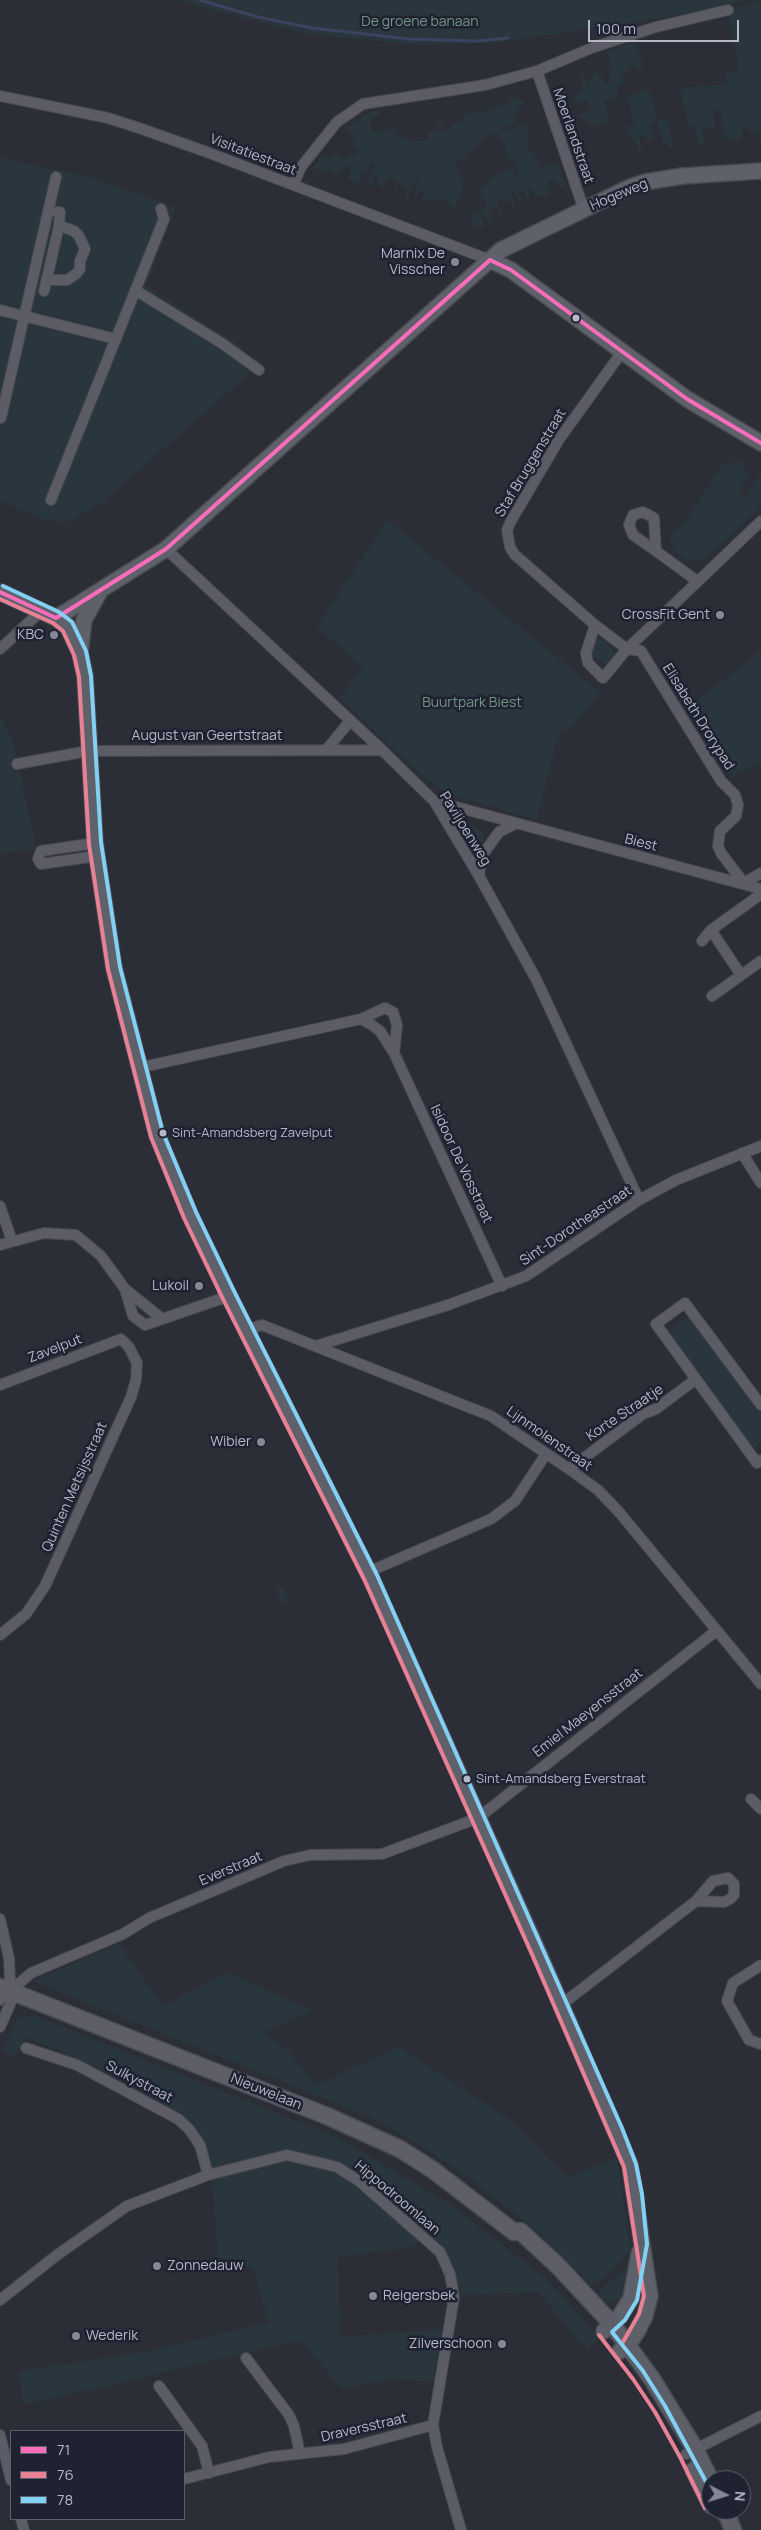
<!DOCTYPE html>
<style>
body{margin:0}
#map{position:relative;width:761px;height:2530px;overflow:hidden;background:#2c2e37;font-family:Manrope,sans-serif}
canvas{display:block}
.legend{position:absolute;left:10px;top:2430px;width:175px;height:90px;box-sizing:border-box;background:#1f2231;border:1px solid #5b5e6d;margin:0;padding:6px 9px;list-style:none;font-size:15px;color:#b6b8c7}
.legend li{display:flex;align-items:center;gap:10px;height:25px}
.legend b{width:25px;border:1px solid #5b5e6d}
.north{position:absolute;left:701px;top:2470px;width:50px;height:50px;box-sizing:border-box;background:#1f2231;border:1px solid #5b5e6d;border-radius:50%;rotate:95deg;font-size:14px;font-weight:700;line-height:20px;text-align:center;color:#b6b8c7}
.north::after{content:'';display:block;margin:auto;width:18px;height:22px;background:#868895;clip-path:polygon(50% 0,100% 100%,50% 72%,0 100%)}
.scale{position:absolute;left:588px;top:20px;width:151px;height:22px;box-sizing:border-box;border:2px solid #b6b8c7;border-top:0;padding-left:6px;font-size:15px;line-height:18px;white-space:nowrap;color:#b6b8c7;-webkit-text-stroke:4px #1f2231;paint-order:stroke}
</style>
<div id="map">
<canvas width="761" height="2530"></canvas>
<ul class="legend">
<li><b style="height:6px;background:#fb6dba"></b>71</li>
<li><b style="height:6px;background:#e88194"></b>76</li>
<li><b style="height:6px;background:#83d0f5"></b>78</li>
</ul>
<div class="north">N</div>
<div class="scale">100 m</div>
</div>
<script>
const ctx = document.querySelector('canvas').getContext('2d');
ctx.lineJoin = 'round';
function fill(path, color) { ctx.fillStyle = color; ctx.fill(path, 'evenodd'); }
const toPath = rows => new Path2D(rows.map(r => 'M' + r).join(''));
function strokePath(path, color, width, dash) { ctx.strokeStyle = color; ctx.lineWidth = width; ctx.lineCap = dash ? 'butt' : 'round'; ctx.setLineDash(dash || []); ctx.stroke(path); }
function drawText(font, color, halo, rows, align = 'center') {
  ctx.font = font + ' Manrope,sans-serif'; ctx.lineWidth = 5; ctx.setLineDash([]); ctx.textBaseline = 'middle'; ctx.strokeStyle = halo; ctx.fillStyle = color; for (const [text, x, y, turn = 0] of rows) {
    ctx.save(); ctx.translate(x, y); ctx.rotate((+turn || 0) * Math.PI / 180); ctx.textAlign = isNaN(turn) ? turn : align; if (halo) ctx.strokeText(text, 0, 0); ctx.fillText(text, 0, 0); ctx.restore();
  }
}
const green = toPath([
 [176,0,748,0,668,17,502,42,422,45,309,34],
 [761,1,761,145,759,131,748,132,746,126,741,131,742,140,726,139,720,108,713,109,715,128,702,129,705,143,700,144,693,126,688,126,680,88,728,84,726,72,739,70,728,10],
 [636,41,643,67,635,69,634,64,628,66,629,71,620,74,623,83,616,85,619,97,604,101,610,123,595,127,593,123,587,125,585,117,580,118,579,114,590,111,587,100,575,103,572,97,580,94,579,90,584,89,580,76,584,75,589,87,591,86,589,79,594,78,593,72,596,71,597,75,602,74,604,84,611,82,608,72,612,71,607,52],
 [649,90,657,120,666,118,674,147,668,148,667,143,663,143,657,121,650,123,654,139,647,141,645,136,639,137,642,154,639,154,635,138,630,139,627,127,634,124,627,95],
 [517,97,518,101,523,99,525,104,517,107,518,111,524,112,514,115,516,122,501,127,502,132,527,124,530,140,527,141,528,152,533,151,534,154,539,153,539,155,532,158,533,162,538,161,541,169,559,163,571,200,565,187,560,189,555,178,547,182,550,189,548,190,549,195,546,197,535,195,531,186,527,188,531,197,527,199,522,190,518,192,522,200,519,202,514,192,510,193,517,211,515,212,509,200,503,202,500,198,497,200,503,218,501,219,494,203,494,206,488,209,494,221,490,223,481,209,487,206,479,189,497,174,511,168,516,176,519,174,516,161,511,162,503,140,493,131,455,164,464,183,455,208,442,199,440,202,433,199,432,202,422,198,424,193,420,191,418,196,414,194,419,182,416,180,407,202,405,201,409,189,401,190,404,183,400,181,396,188,394,187,396,180,388,178,384,188,379,186,377,182,379,177,375,175,370,187,367,186,375,165,372,160,367,173,362,171,358,184,347,179,352,166,346,164,341,173,332,173,333,170,329,168,326,173,313,168,324,154,328,158,337,153,346,160,349,153,355,158,359,150,353,146,352,140,355,136,345,128,369,113,380,111,380,116,370,117,372,133,396,128,397,137,409,138,410,142,428,140,428,131,438,131,437,118,443,118,443,123,439,124,440,131,453,129,452,124,464,121,463,114,489,111,510,102,509,99],
 [0,158,82,175,176,207,146,286,245,349,240,363,250,373,100,504,67,522,45,520,0,500],
 [478,211,485,226,477,229,477,227,472,225,471,215],
 [736,460,744,464,742,468,749,473,739,491,746,497,761,473,761,507,706,558,695,561,684,559,674,550,669,537,684,524,723,463,729,466],
 [387,520,601,693,572,726,559,732,537,820,444,792,415,769,340,698,363,667,317,627],
 [600,638,608,643,614,651,613,659,607,664,598,661,591,654,592,641],
 [761,651,761,768,758,763,733,776,689,707],
 [0,715,14,745,36,848,0,854],
 [471,825,484,833,482,845,472,846,466,840,465,828],
 [690,1315,761,1410,761,1443,752,1449,666,1333],
 [282,1587,289,1601,282,1604,276,1590],
 [119,1944,163,2006,228,1972,312,2011,263,2032,287,2050,316,2085,399,2047,509,2119,559,2170,569,2176,617,2159,630,2251,600,2281,591,2285,526,2222,468,2177,417,2143,368,2116,33,1981],
 [33,2015,336,2137,448,2203,545,2278,599,2337,588,2351,538,2292,461,2295,450,2260,442,2245,429,2231,413,2247,338,2257,340,2337,442,2329,433,2382,391,2379,341,2388,301,2340,24,2405,19,2371,145,2352,269,2322,253,2268,218,2257,212,2179,205,2141,193,2123,142,2090,74,2057,25,2037,14,2057,2,2051,17,2019],
 [633,2262,625,2298,615,2302,602,2300,600,2290]
]);
const stream = toPath([
 [200,0,258,17,312,28,409,39,477,41,508,38]
]);
const street = toPath([
 [537,71,584,210],
 [0,96,108,118,139,128,204,151,490,260],
 [293,185,301,167,337,122,363,104,485,85,537,71,594,47,656,27,728,10],
 [52,280,67,280,76,274,80,269,80,261,85,249,79,236,74,231,63,227],
 [135,290,223,344,259,370],
 [44,291,59,226,60,212,57,212],
 [0,310,116,339],
 [622,352,560,438,511,521,507,530,510,547,514,554,595,625,627,649,641,651,721,781,735,795,738,805,736,816,720,831,718,846,721,853,744,883,761,873],
 [1,418,56,177],
 [51,500,164,219,161,209],
 [166,549,382,750,434,801,479,876,536,979,639,1200],
 [656,551,654,518,643,512,633,515,629,525,633,535,656,551,697,581],
 [595,625,586,653,588,663,603,678,627,649,761,521],
 [0,649,41,611],
 [327,749,350,721],
 [17,764,88,751,382,750],
 [434,801,761,889],
 [95,843,41,851,38,859,41,864,97,856],
 [479,876,481,857,499,832,515,824],
 [711,930,741,975],
 [702,941,711,930,761,894],
 [712,996,761,961],
 [361,1019,385,1008,393,1012,397,1025,394,1053],
 [138,1068,361,1019,372,1025,380,1031,394,1053,502,1286],
 [742,1153,761,1183],
 [0,1206,12,1241],
 [0,1245,44,1233,76,1235,101,1256,125,1289,161,1318],
 [125,1289,133,1316,145,1325,229,1296],
 [246,1330,262,1325,491,1416,569,1469,598,1490,619,1512,761,1684],
 [316,1346,448,1305,526,1276,639,1200,676,1180,761,1146],
 [696,1379,656,1324,685,1303,761,1405],
 [0,1385,121,1339,129,1347,137,1363,136,1380,131,1397,45,1586,26,1614,0,1635],
 [569,1469,643,1414,656,1409,696,1379,757,1463,761,1460],
 [368,1572,491,1519,515,1501,546,1454],
 [751,1799,761,1809],
 [0,1919,9,1958,11,2002,0,2027],
 [761,1965,733,1983,727,2001,749,2040,761,2044],
 [0,2000,31,1973,123,1934,149,1918,284,1861,310,1855,382,1854,478,1818,716,1631],
 [561,2005,696,1901,713,1881,728,1878,734,1884,734,1895,730,1899,724,1902,696,1901],
 [26,2048,77,2065,178,2119,189,2129,200,2145,208,2175],
 [0,2300,57,2255,127,2206,208,2175,287,2155,337,2167,359,2181,440,2252,450,2274,454,2297,433,2425,437,2447,461,2530],
 [246,2358,289,2415,294,2426,300,2454],
 [159,2386,202,2446,209,2473],
 [0,2435,11,2480],
 [686,2454,761,2416],
 [184,2479,269,2457,344,2449,433,2425],
 [21,2519,24,2530]
]);
const secondary = toPath([
 [490,260,511,270,687,399,761,443],
 [0,592,56,618,68,627,80,653,85,676,95,843,114,968,157,1135,190,1215,229,1296,371,1578,537,1949,630,2165,650,2296,645,2316,637,2332,628,2345,620,2351],
 [56,618,166,549,501,250,630,187,645,182,683,176,761,171],
 [80,653,84,620,99,593],
 [604,2331,620,2316,631,2298,639,2253]
]);
const primary = toPath([
 [0,1987,327,2116,400,2149,433,2170,514,2232,520,2231,558,2266,612,2324,652,2379,695,2449,711,2481],
 [694,2470,711,2505],
 [725,2510,733,2530]
]);
const bus1 = toPath([
 [490,260,511,270,687,399,761,443],
 [0,592,56,618],
 [56,618,166,549,490,260]
]);
const bus2 = toPath([
 [0,599,53,623,63,631,74,655,79,677,89,844,108,969,151,1137,184,1218,223,1299,365,1581,531,1952,624,2167,644,2296,639,2314,623,2342],
 [599,2335,633,2379,655,2412,680,2457,705,2508]
]);
const bus3 = toPath([
 [3,586,59,612,72,622,86,651,91,676,101,842,120,967,163,1133,196,1212,235,1293,377,1575,622,2128,636,2164,642,2194,647,2244,637,2300,625,2320,612,2332,643,2371,665,2406,711,2491]
]);
const markers = [
 [455,262,5,"#868895"],
 [576,318,4.5,"#b6b8c7"],
 [720,615,5,"#868895"],
 [54,635,5,"#868895"],
 [163,1133,4.5,"#b6b8c7"],
 [199,1286,5,"#868895"],
 [261,1442,5,"#868895"],
 [467,1779,4.5,"#b6b8c7"],
 [157,2266,5,"#868895"],
 [373,2296,5,"#868895"],
 [76,2336,5,"#868895"],
 [502,2344,5,"#868895"]
];
const busNames = [
 ["Sint-Amandsberg Zavelput",172,1133],
 ["Sint-Amandsberg Everstraat",476,1779]
];
const parkNames = [
 ["De groene banaan",420,22],
 ["Buurtpark Biest",472,703]
];
const streetNames = [
 ["Moerlandstraat",573,136,71],
 ["Visitatiestraat",253,155,21],
 ["Hogeweg",619,195,-23],
 ["Staf Bruggenstraat",531,463,-59],
 ["Elisabeth Drorypad",698,717,58],
 ["August van Geertstraat",207,736],
 ["Paviljoenweg",465,829,58],
 ["Biest",641,843,14],
 ["Isidoor De Vosstraat",461,1164,65],
 ["Sint-Dorotheastraat",576,1226,-34],
 ["Zavelput",55,1349,-21],
 ["Korte Straatje",625,1413,-34],
 ["Lijnmolenstraat",549,1439,35],
 ["Quinten Metsijsstraat",75,1487,-66],
 ["Emiel Maeyensstraat",588,1713,-38],
 ["Everstraat",231,1869,-23],
 ["Sulkystraat",139,2082,28],
 ["Nieuwelaan",266,2092,22],
 ["Hippodroomlaan",397,2198,40],
 ["Draversstraat",364,2428,-13]
];
const poiNames = [
 ["Marnix De",445,254],
 ["Visscher",445,270],
 ["CrossFit Gent",710,615],
 ["KBC",44,635],
 ["Lukoil",189,1286],
 ["Wibier",251,1442],
 ["Zonnedauw",167,2266,"left"],
 ["Reigersbek",383,2296,"left"],
 ["Wederik",86,2336,"left"],
 ["Zilverschoon",492,2344]
];
fill(green, '#2a363d');
strokePath(stream, '#3c425f', 3);
strokePath(street, '#484950', 12);
strokePath(secondary, '#484950', 18);
strokePath(primary, '#494b54', 19);
strokePath(street, '#5b5c65', 10);
strokePath(secondary, '#5f616a', 15);
strokePath(primary, '#5d5e67', 16);
strokePath(bus1, '#fb6dba', 4);
strokePath(bus2, '#e88194', 4);
strokePath(bus3, '#83d0f5', 4);
for (const [x, y, r, color] of markers) { const dot = new Path2D(); dot.arc(x, y, r, 0, 2 * Math.PI); ctx.fillStyle = color; ctx.fill(dot); strokePath(dot, '#1f2231', 2); }
drawText('13px', '#b6b8c7', '#1f2231', busNames, 'left');
drawText('14px', '#709683', '#1f2231', parkNames);
drawText('14px', '#b6b8c7', '#1f2231', streetNames);
drawText('14px', '#b6b8c7', '#1f2231', poiNames, 'right');
</script>
